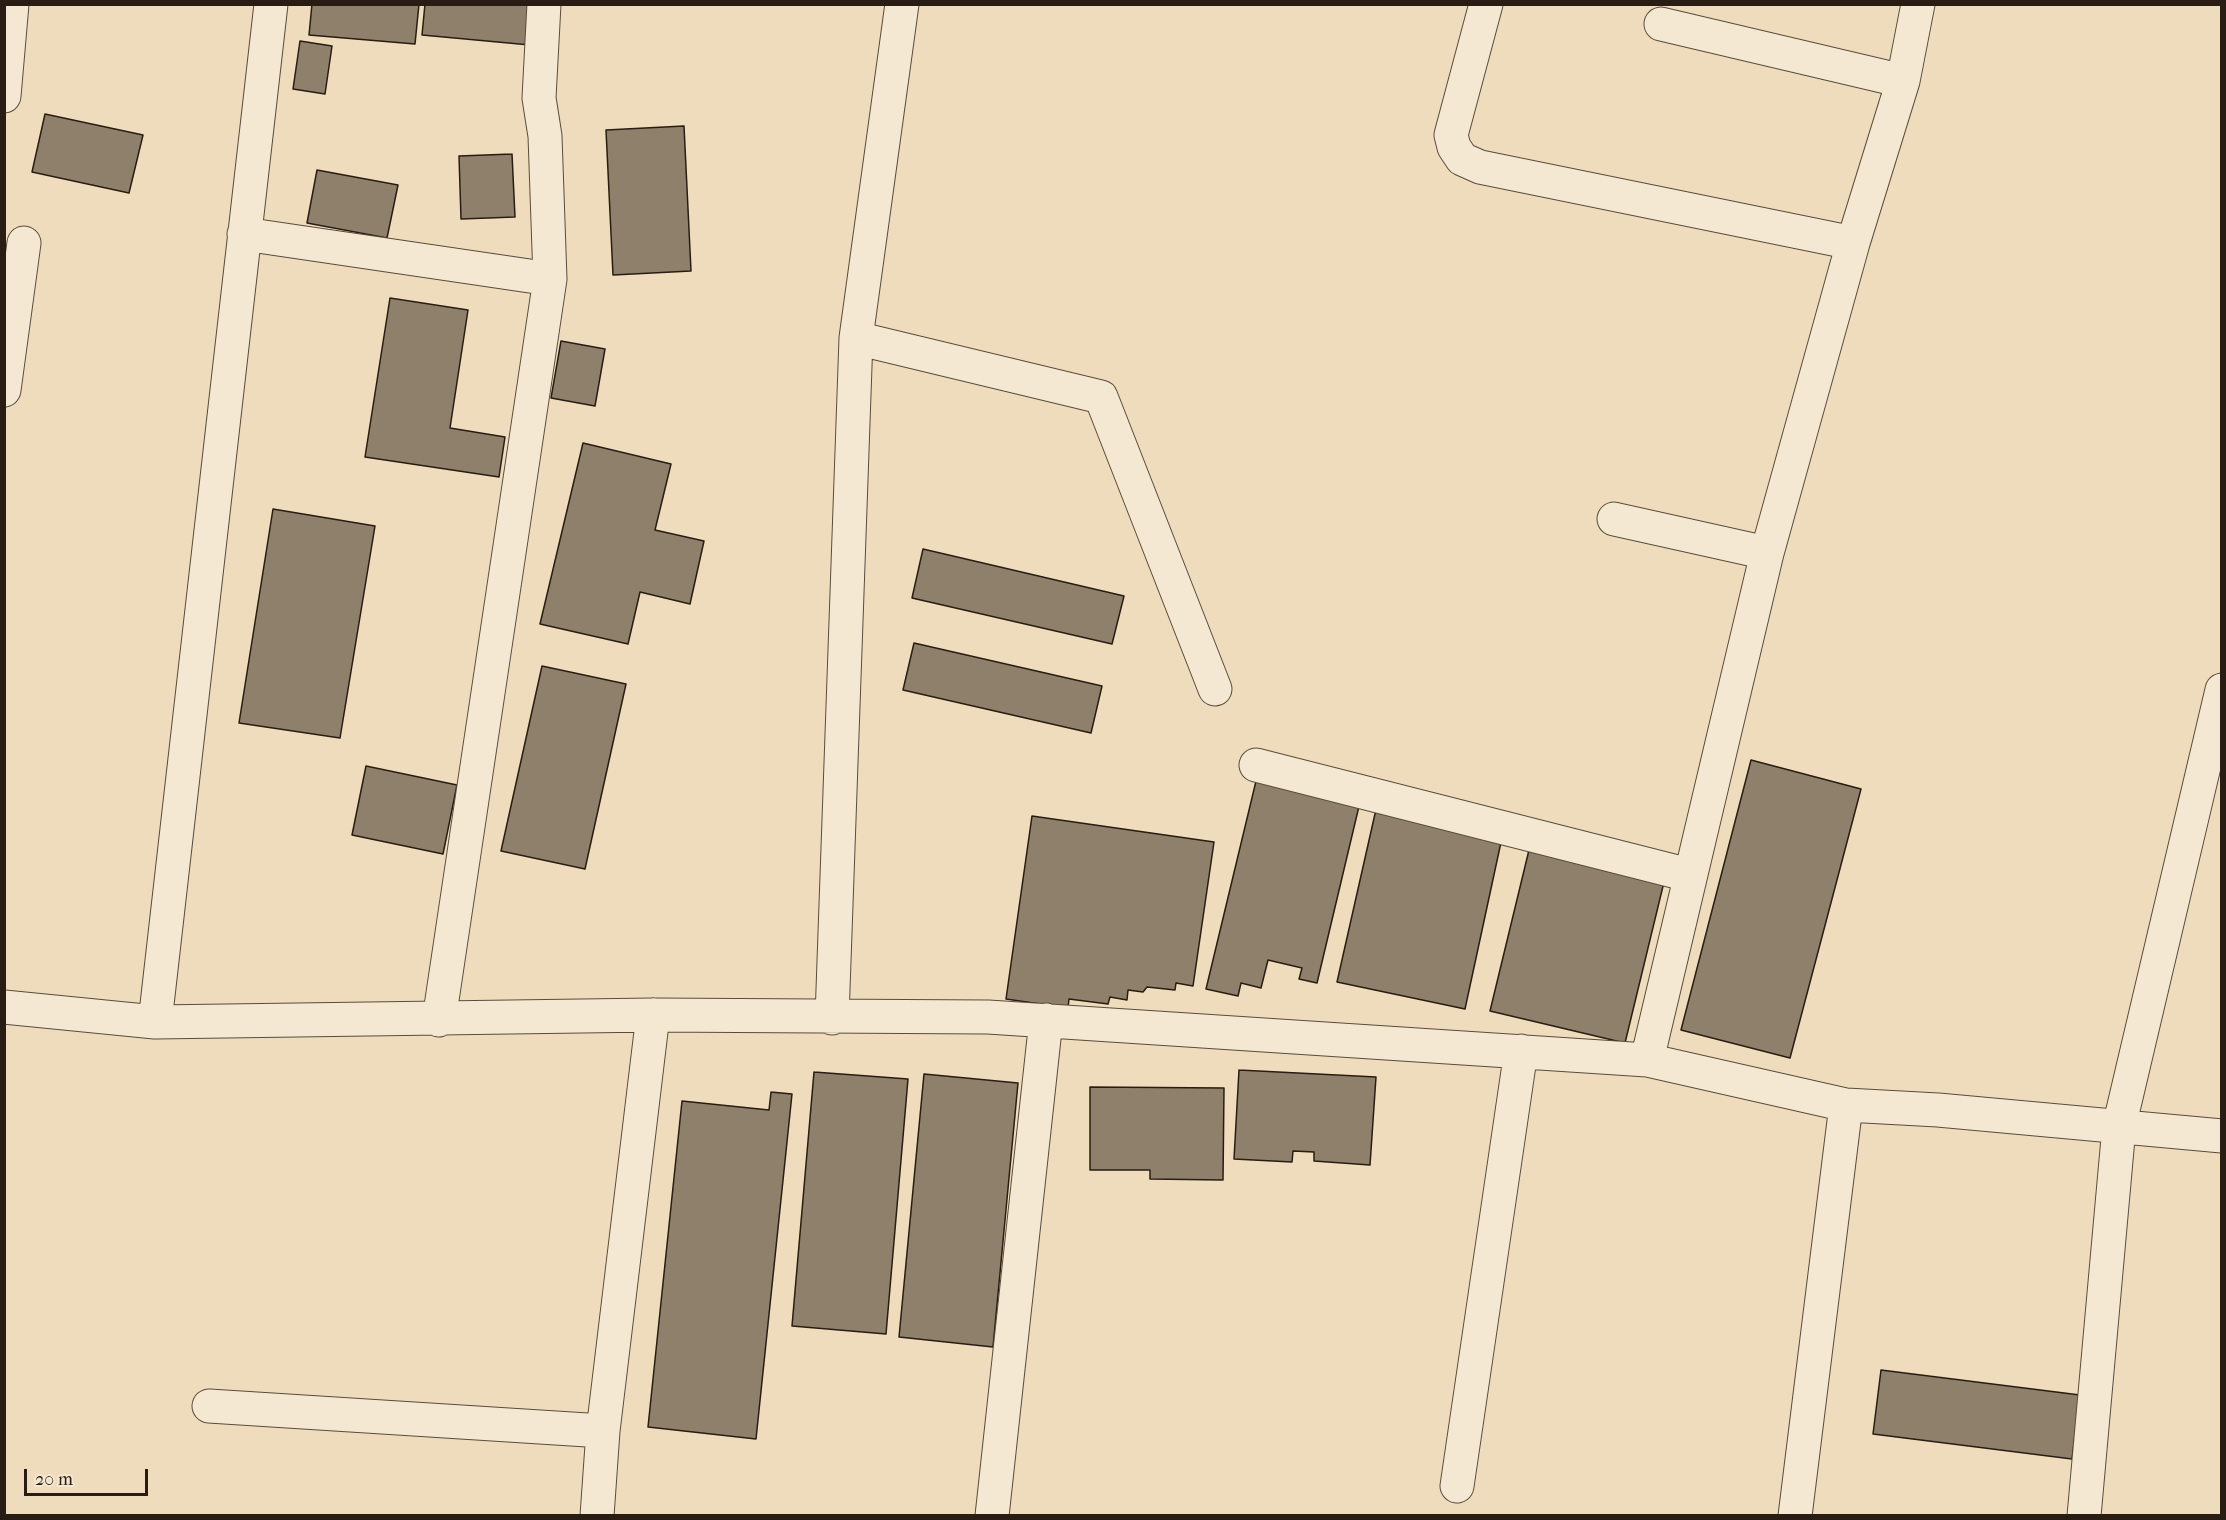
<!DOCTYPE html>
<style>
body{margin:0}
#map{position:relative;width:2226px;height:1520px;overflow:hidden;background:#eedcbc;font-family:"IM FELL French Canon",serif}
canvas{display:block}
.frame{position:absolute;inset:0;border:6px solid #291c13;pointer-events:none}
.scale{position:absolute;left:24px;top:1469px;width:124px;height:27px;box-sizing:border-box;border:3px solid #291c13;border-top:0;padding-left:8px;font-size:18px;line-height:21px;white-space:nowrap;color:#291c13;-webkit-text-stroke:4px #f4e8d3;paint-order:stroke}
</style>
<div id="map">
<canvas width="2226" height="1520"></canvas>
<div class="frame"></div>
<div class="scale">20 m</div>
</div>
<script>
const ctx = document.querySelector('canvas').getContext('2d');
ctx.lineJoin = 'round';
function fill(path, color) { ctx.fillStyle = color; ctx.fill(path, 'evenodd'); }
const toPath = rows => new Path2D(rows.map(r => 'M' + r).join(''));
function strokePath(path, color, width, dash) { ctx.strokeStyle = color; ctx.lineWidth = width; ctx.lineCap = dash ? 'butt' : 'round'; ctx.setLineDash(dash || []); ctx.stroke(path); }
const building = toPath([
 [312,4,419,4,415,44,309,35,312,4],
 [425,4,534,4,530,45,422,35,425,4],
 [300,41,332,46,325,94,293,89,300,41],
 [45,114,143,135,129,193,32,172,45,114],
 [684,126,691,271,613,275,606,130,684,126],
 [512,154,515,217,461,219,459,156,512,154],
 [317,170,398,185,387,238,307,223,317,170],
 [390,298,468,310,450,428,505,437,499,477,365,457,390,298],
 [561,341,605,349,595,406,551,398,561,341],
 [583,443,671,464,655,530,704,541,690,604,640,592,628,644,540,624,583,443],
 [273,509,375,526,340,738,239,723,273,509],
 [923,549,1124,596,1112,644,912,598,923,549],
 [914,643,1102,686,1091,733,903,690,914,643],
 [542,666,626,684,585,869,501,851,542,666],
 [1751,760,1861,789,1790,1058,1681,1030,1751,760],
 [366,766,457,785,443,854,352,835,366,766],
 [1257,777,1360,802,1317,983,1299,979,1302,968,1268,960,1261,988,1241,983,1238,996,1206,989,1257,777],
 [1377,805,1503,833,1465,1009,1337,982,1377,805],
 [1032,816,1214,842,1193,986,1176,983,1175,990,1147,987,1143,992,1128,990,1127,1000,1110,997,1108,1004,1069,999,1068,1008,1006,999,1032,816],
 [1529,850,1664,882,1625,1043,1490,1011,1529,850],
 [1239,1070,1376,1077,1370,1165,1314,1161,1314,1152,1293,1151,1292,1162,1234,1159,1239,1070],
 [814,1072,908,1079,886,1334,792,1326,814,1072],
 [924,1074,1018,1083,993,1347,899,1337,924,1074],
 [1090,1087,1224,1088,1223,1180,1150,1179,1150,1170,1090,1170,1090,1087],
 [771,1092,792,1094,756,1439,648,1427,682,1101,769,1110,771,1092],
 [1881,1370,2080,1395,2072,1459,1873,1434,1881,1370]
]);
const minor = toPath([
 [1486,4,1451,135,1454,147,1462,159,1480,167,1853,243],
 [1661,24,1903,81],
 [4,96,12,4],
 [244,234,550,279],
 [856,338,1101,397,1215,689],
 [4,390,24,243],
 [1614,519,1767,553],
 [1256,765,1689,875],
 [4,1007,155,1022,653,1015,988,1017,1647,1060,1846,1105,1938,1110,2222,1136],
 [832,1018,856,338,902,4],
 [439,1020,550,279,545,136,539,98,544,4],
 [155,1022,271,4],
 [1647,1060,1767,553,1853,243,1903,81,1918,4],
 [209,1406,603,1431],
 [1457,1486,1521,1051],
 [597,1516,603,1431,653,1015],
 [992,1516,1046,1020],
 [1795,1516,1846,1105],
 [2084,1516,2119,1127,2222,690]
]);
fill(building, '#8f806b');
strokePath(building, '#291c13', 1.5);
strokePath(minor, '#5a4c3d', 35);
strokePath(minor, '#f4e8d3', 33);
</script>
